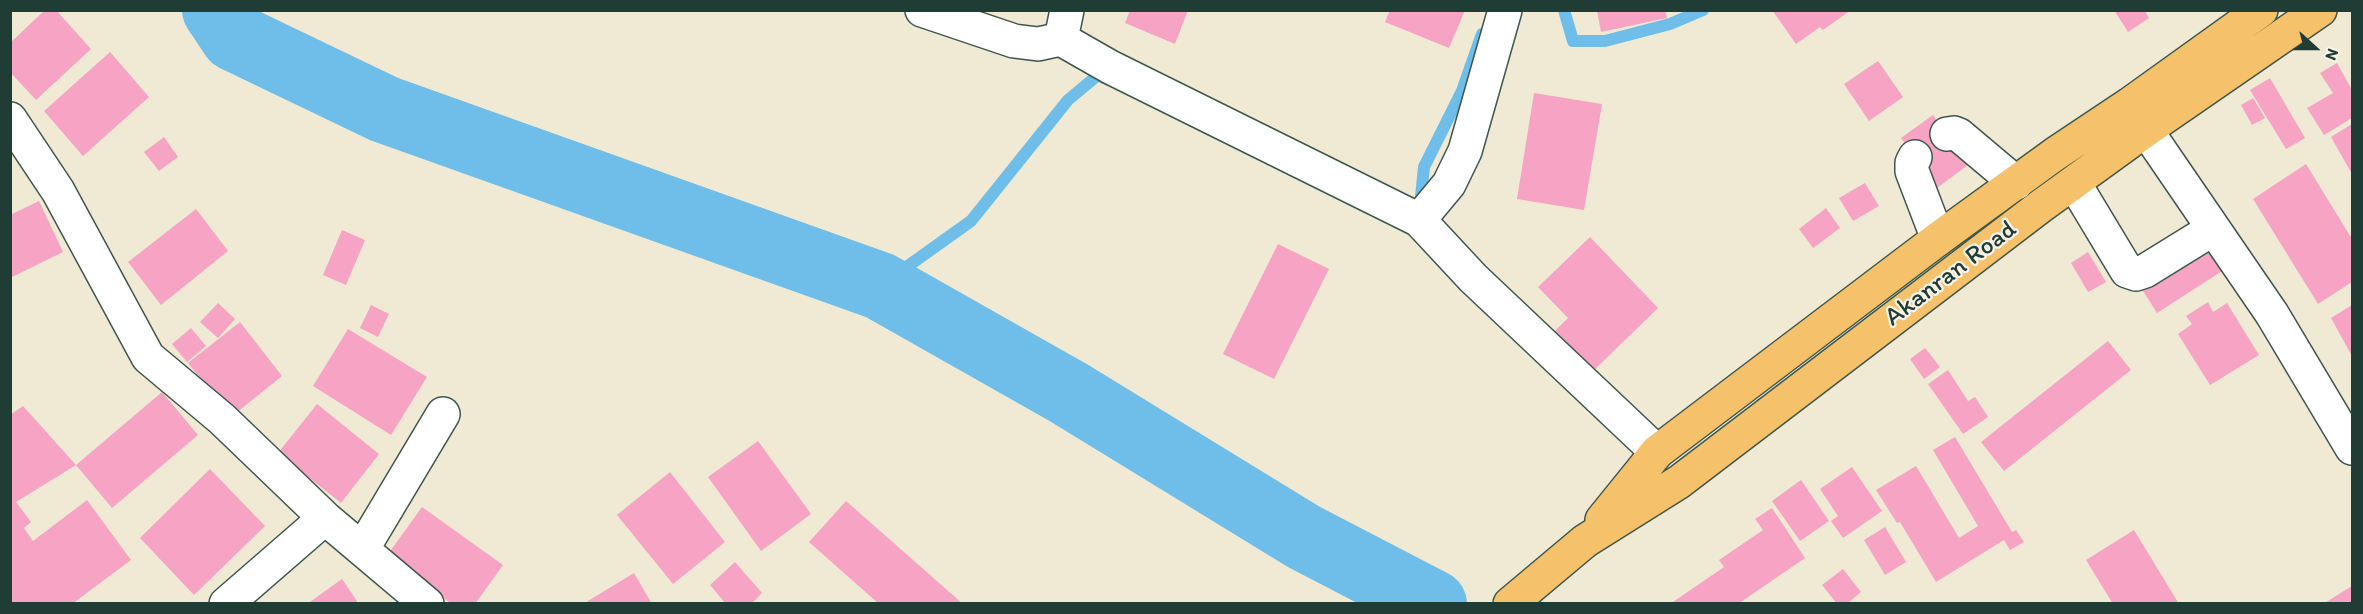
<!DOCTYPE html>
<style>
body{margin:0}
#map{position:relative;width:2363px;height:614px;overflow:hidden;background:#f0ead4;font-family:Itim,sans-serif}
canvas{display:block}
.frame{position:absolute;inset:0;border:12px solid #1f3d34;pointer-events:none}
.north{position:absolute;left:2285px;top:18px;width:60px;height:60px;-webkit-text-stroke:4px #f7f3e8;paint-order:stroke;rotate:111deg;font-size:16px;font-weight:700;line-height:24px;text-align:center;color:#1f3d34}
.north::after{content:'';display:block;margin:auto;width:21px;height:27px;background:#1f3d34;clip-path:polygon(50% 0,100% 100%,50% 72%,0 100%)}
</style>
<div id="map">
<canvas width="2363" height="614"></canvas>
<div class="frame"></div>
<div class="north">N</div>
</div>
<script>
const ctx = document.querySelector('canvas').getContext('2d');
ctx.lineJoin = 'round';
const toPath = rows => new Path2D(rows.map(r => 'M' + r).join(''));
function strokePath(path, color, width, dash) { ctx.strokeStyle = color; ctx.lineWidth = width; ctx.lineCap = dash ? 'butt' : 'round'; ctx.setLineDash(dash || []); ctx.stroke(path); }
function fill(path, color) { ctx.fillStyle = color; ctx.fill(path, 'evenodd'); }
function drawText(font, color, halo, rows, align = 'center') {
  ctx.font = font + ' Itim,sans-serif'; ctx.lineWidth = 4.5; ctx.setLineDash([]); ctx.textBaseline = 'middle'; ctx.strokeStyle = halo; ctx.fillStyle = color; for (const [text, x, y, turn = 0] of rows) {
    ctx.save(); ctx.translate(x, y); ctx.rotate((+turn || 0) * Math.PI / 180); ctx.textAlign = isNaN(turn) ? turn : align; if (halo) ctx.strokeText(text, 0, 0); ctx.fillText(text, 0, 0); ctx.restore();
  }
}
const stream = toPath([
 [1564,10,1573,41,1605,41,1670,24,1703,10],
 [1420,206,1424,167,1462,91,1482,34],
 [880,286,971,221,1068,100,1098,75,1109,80]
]);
const river = toPath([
 [216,10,234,37,384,109,880,286,1069,393,1304,537,1433,604]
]);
const building = toPath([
 [45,10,56,10,91,49,36,100,10,72,10,43],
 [1130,10,1188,10,1175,44,1125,23],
 [1390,10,1465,10,1449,48,1385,22],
 [1597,10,1665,10,1667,18,1601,32],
 [1772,10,1851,10,1823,30,1820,27,1796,44],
 [2114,10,2144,10,2149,18,2128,32],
 [110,52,149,97,83,156,44,111],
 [1878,61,1903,97,1869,121,1844,84],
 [2337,63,2352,90,2352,118,2324,135,2307,108,2333,93,2320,73],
 [2270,78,2305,138,2286,149,2250,90],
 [1534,93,1602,104,1584,210,1517,199],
 [2253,98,2265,118,2252,125,2241,105],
 [1933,115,1968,165,1937,188,1901,138],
 [2352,124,2352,174,2331,137],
 [164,137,178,157,159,171,144,152],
 [2306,164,2352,239,2352,282,2318,304,2253,199],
 [1865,183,1879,206,1853,221,1839,198],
 [39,201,63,252,10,278,10,215],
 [1826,208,1840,228,1813,248,1799,229],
 [196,209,228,251,161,305,128,262],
 [342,230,365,240,346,285,323,275],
 [1590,237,1658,308,1589,375,1551,335,1568,318,1538,287],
 [2212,238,2230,266,2157,313,2140,286],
 [1278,244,1329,269,1274,379,1223,354],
 [2088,252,2106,282,2088,292,2071,263],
 [2208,302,2213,312,2227,303,2259,355,2210,385,2178,334,2192,324,2186,316],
 [218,303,235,319,218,338,200,322],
 [371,305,389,314,378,337,360,328],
 [2352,305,2352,356,2331,318],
 [240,322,282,376,231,417,188,363],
 [191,328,206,346,187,362,172,344],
 [348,329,427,377,391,435,313,386],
 [2108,341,2131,370,2004,471,1981,442],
 [1925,348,1940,367,1924,379,1910,359],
 [1948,370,1968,401,1975,397,1988,417,1963,434,1928,384],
 [162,392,198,435,112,508,76,465],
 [317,404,379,454,341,503,278,453],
 [23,406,76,465,16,502,31,522,24,528,33,541,87,500,131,560,72,604,10,604,10,415],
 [1955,437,2012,532,2016,530,2024,542,2010,550,2004,540,1936,582,1900,522,1897,523,1876,490,1916,466,1959,538,1978,526,1933,450],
 [758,441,811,514,761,551,708,477],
 [1852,467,1882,511,1843,538,1831,521,1838,516,1820,489],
 [210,469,265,526,194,595,140,538],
 [670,472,725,542,673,584,617,515],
 [1801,480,1829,521,1800,541,1772,501],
 [846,501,963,604,879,604,809,542],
 [422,507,503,565,475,604,452,604,386,557],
 [1772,508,1805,558,1738,604,1670,604,1724,567,1719,560,1763,530,1755,519],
 [1885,527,1906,562,1885,575,1864,540],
 [2134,530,2179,604,2113,604,2086,560],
 [735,562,762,593,751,604,726,604,710,585],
 [1843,569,1861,592,1847,604,1837,604,1822,585],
 [634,573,652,604,583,604],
 [342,579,359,604,307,604],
 [2352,586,2352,604,2323,604]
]);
const minor = toPath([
 [922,10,1014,41,1038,44,1061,39,1110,67,1419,220,1473,278,1657,452],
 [1061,39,1067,10],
 [10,119,58,191,148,357,222,419,325,518,427,604],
 [2146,130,2272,314,2352,448],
 [1947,134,1954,133,1959,135,2016,183],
 [1915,157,1912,163,1912,171,1938,239],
 [2074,183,2127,271,2136,274,2145,271,2213,229],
 [1419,220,1449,184,1465,151,1505,10],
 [363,548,443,414],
 [226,604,325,518]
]);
const major = toPath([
 [1602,520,1657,452,1938,239,2055,154,2130,104,2261,10],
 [1510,604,1585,541,1679,482,2041,206,2146,130,2320,10]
]);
const streetNames = [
 ["Akanran Road",1951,274,-37]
];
strokePath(stream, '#6fbde9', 12);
strokePath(river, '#6fbde9', 68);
fill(building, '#f6a3c4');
strokePath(minor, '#3e574c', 36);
strokePath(major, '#3e574c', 36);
strokePath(minor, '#fff', 33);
strokePath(major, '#f5c16b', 33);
drawText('26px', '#1f3d34', '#f7f3e8', streetNames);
</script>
